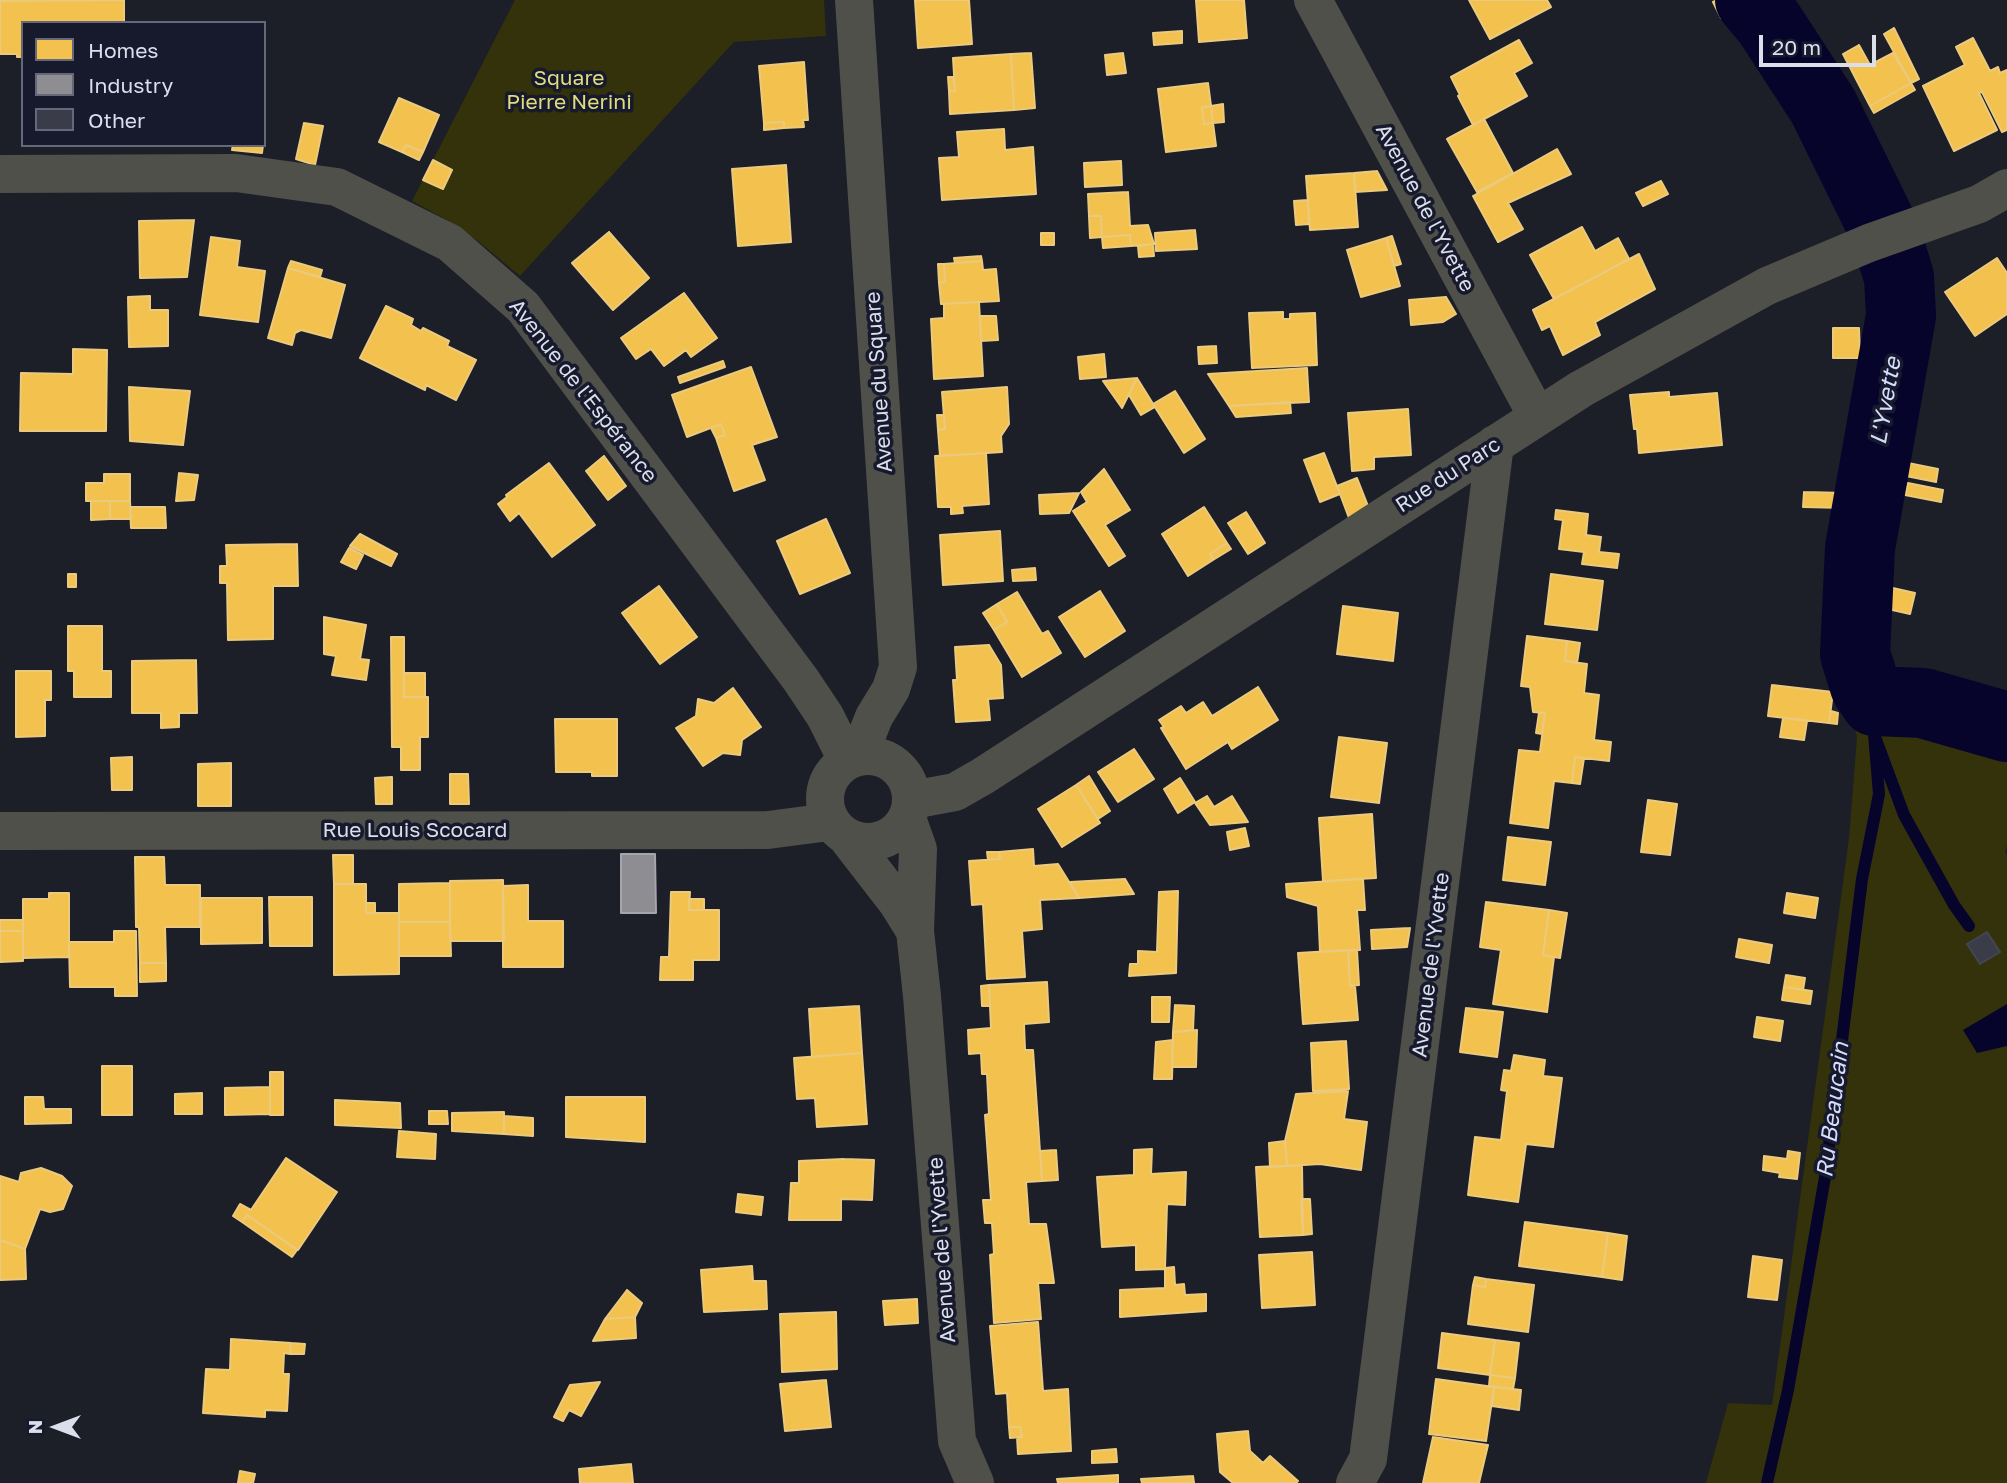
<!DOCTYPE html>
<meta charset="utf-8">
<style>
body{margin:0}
#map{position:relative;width:2007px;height:1483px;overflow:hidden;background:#1c1e28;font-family:"Golos Text",sans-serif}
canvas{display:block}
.legend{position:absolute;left:21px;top:21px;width:245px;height:126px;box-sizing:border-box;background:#171a2d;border:2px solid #656879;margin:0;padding:9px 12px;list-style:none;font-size:21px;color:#dbdeeb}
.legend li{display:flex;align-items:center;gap:14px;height:35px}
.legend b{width:35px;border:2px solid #656879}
.north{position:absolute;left:21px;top:1392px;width:70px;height:70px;-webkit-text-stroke:5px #171a2d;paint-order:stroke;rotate:270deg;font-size:19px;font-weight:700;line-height:28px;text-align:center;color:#dbdeeb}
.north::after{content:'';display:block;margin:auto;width:24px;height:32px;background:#dbdeeb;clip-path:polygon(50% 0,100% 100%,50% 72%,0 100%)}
.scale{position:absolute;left:1759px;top:35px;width:117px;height:32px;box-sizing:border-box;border:4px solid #dbdeeb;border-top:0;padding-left:9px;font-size:21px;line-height:24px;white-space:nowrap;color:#dbdeeb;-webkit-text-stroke:5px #171a2d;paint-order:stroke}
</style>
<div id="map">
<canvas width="2007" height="1483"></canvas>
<ul class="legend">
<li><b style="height:19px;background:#f2c14e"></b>Homes</li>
<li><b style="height:19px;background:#8d8d92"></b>Industry</li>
<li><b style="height:19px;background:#3a3c4a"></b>Other</li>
</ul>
<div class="north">N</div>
<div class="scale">20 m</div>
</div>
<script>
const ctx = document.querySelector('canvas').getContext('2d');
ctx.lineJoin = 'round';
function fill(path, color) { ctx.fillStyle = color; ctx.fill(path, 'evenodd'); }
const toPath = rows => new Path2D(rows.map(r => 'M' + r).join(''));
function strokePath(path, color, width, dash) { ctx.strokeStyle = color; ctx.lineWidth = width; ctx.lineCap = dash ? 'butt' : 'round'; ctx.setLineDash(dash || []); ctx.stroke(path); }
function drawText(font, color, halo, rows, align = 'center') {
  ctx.font = font + ' "Golos Text",sans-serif'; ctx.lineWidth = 7; ctx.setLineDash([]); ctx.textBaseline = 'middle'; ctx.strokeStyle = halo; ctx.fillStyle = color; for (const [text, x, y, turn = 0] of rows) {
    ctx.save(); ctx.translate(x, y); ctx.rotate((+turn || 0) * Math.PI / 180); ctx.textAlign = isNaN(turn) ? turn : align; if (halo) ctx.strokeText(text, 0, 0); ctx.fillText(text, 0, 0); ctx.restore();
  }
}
const green = toPath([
 [515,0,824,0,826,36,734,42,520,276,478,241,447,220,412,201],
 [1833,640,1878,667,2007,712,2007,845,2005,853,2007,854,2007,1483,1706,1483,1728,1403,1772,1405,1849,838,1857,737]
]);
const water = toPath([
 [2007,1004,2007,1046,1977,1053,1963,1030]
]);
const homes = toPath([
 [124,0,124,23,23,23,23,57,17,57,17,54,0,54,0,1,124,0],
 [915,0,969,0,972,44,918,48,915,0],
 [1196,0,1244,0,1247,38,1199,42,1196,0],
 [1469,0,1547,0,1551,7,1490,39,1469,0],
 [1717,0,1725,0,1731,12,1721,18,1713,2,1717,0],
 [1894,28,1919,79,1911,83,1884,34,1894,28],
 [1182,31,1182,43,1154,45,1153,33,1182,31],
 [1973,38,1990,71,1998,67,2000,73,2007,70,2007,130,2002,132,1982,92,1979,93,1997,130,1954,151,1923,86,1965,65,1956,47,1973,38],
 [1519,40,1532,63,1514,73,1527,96,1473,125,1458,96,1460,95,1451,77,1519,40],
 [1859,45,1870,65,1893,53,1911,83,1870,106,1843,54,1859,45],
 [1031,53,1035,108,1014,110,1011,54,1031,53],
 [1123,53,1126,73,1107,75,1105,55,1123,53],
 [1011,54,1014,110,950,114,949,91,955,91,953,58,1011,54],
 [804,62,808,120,803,120,804,127,784,128,784,122,764,123,759,66,804,62],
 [948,77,953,77,955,91,949,91,948,77],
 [1208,83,1211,106,1202,107,1204,124,1213,123,1216,146,1166,152,1158,89,1208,83],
 [1911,83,1915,90,1874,113,1870,106,1911,83],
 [399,98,439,115,423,152,406,145,402,152,379,142,399,98],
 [1223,104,1224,122,1213,123,1211,106,1223,104],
 [1211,106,1213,123,1204,124,1202,107,1211,106],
 [1484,119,1513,173,1477,192,1447,139,1484,119],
 [784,122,784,128,764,130,764,123,784,122],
 [304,123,323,126,315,165,296,159,304,123],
 [1004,129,1005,150,1033,147,1036,194,942,200,939,158,959,157,957,132,1004,129],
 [233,145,263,145,262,153,232,150,233,145],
 [406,145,423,152,419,160,402,152,406,145],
 [1557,149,1571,174,1508,203,1523,229,1498,242,1473,196,1557,149],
 [433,160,452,170,443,189,423,180,433,160],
 [1121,161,1122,185,1085,187,1084,163,1121,161],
 [786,165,791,242,738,246,732,169,786,165],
 [1377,171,1387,190,1355,192,1354,173,1377,171],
 [1354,173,1358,227,1310,230,1306,176,1354,173],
 [1661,181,1668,194,1643,206,1636,193,1661,181],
 [1128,192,1130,226,1148,225,1154,244,1131,246,1130,235,1102,237,1101,216,1089,216,1088,194,1128,192],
 [1308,200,1309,224,1296,225,1294,201,1308,200],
 [1089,216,1101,216,1102,237,1090,238,1089,216],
 [194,220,187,277,140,278,139,221,194,220],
 [1582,227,1595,251,1618,238,1629,259,1554,299,1530,255,1582,227],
 [1195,230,1197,249,1156,251,1155,233,1195,230],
 [609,232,649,278,613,310,572,263,609,232],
 [1041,233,1054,233,1054,245,1041,245,1041,233],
 [1130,235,1131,246,1103,248,1102,237,1130,235],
 [1392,236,1401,264,1394,266,1386,238,1392,236],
 [211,237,240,241,237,267,265,271,258,322,200,315,211,237],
 [1386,238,1400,286,1361,297,1347,250,1386,238],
 [1153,244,1154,256,1139,257,1138,246,1153,244],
 [1639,254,1655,289,1595,322,1600,335,1563,355,1550,326,1542,330,1533,310,1639,254],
 [981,256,982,261,955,263,954,258,981,256],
 [1997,258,2007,273,2007,314,1975,336,1945,292,1997,258],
 [291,261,322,270,320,277,288,268,291,261],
 [982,261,983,270,996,269,999,301,941,304,939,283,945,282,944,264,982,261],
 [938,264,944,264,945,282,939,283,938,264],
 [288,268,345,285,331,338,301,330,295,333,292,345,268,338,288,268],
 [684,293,717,338,691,357,686,350,664,366,651,349,636,359,621,338,684,293],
 [150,296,150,310,168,310,168,346,129,347,128,297,150,296],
 [1446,297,1456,314,1443,322,1411,325,1409,300,1446,297],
 [979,302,983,376,934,379,931,319,944,318,944,304,979,302],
 [386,306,413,319,411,325,421,331,423,328,449,341,447,346,476,360,456,400,426,385,425,390,360,358,386,306],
 [1283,312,1283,319,1290,319,1290,314,1315,313,1317,365,1252,368,1249,313,1283,312],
 [980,316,996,316,998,340,981,341,980,316],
 [1833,328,1859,328,1860,358,1833,358,1833,328],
 [1216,346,1217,363,1199,364,1198,347,1216,346],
 [73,349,107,350,106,431,20,431,21,373,73,374,73,349],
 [1104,354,1106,377,1080,379,1078,357,1104,354],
 [723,361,725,367,680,383,678,377,723,361],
 [751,367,777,437,752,445,765,480,734,491,716,438,725,435,721,424,687,437,672,395,751,367],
 [1307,368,1309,402,1229,406,1208,374,1307,368],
 [1137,378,1155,407,1141,415,1129,395,1137,378],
 [1137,378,1122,408,1103,381,1137,378],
 [129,387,190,391,183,445,130,441,129,387],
 [1007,387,1009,424,1001,436,1002,452,940,456,938,430,945,429,942,392,1007,387],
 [1175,391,1205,439,1184,453,1153,404,1175,391],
 [1669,392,1669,397,1717,393,1722,445,1639,453,1637,429,1634,429,1630,395,1669,392],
 [1290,402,1291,413,1236,417,1229,406,1290,402],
 [1408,409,1411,455,1374,457,1374,469,1352,471,1348,413,1408,409],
 [937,415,944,415,945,429,938,430,937,415],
 [721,424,725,435,716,438,711,428,721,424],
 [986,453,989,504,962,506,963,513,951,514,951,507,938,507,935,456,986,453],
 [1324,453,1340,494,1320,502,1304,460,1324,453],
 [604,456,626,486,608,500,586,471,604,456],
 [1893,460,1938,469,1936,482,1891,473,1893,460],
 [549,463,595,525,552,557,519,513,510,521,498,504,507,497,506,495,549,463],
 [1104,469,1130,510,1105,525,1125,556,1109,566,1073,511,1087,502,1081,492,1104,469],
 [179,473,198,475,194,500,176,501,179,473],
 [104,474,130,474,130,501,86,501,86,483,104,483,104,474],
 [1357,478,1368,506,1349,518,1337,486,1357,478],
 [1908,483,1943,490,1941,502,1905,495,1908,483],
 [1804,492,1846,493,1845,508,1803,507,1804,492],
 [1079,493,1069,513,1040,514,1039,495,1079,493],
 [91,501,110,501,110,519,91,520,91,501],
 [110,501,130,501,131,519,110,519,110,501],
 [130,507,165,507,166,528,131,528,130,507],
 [1204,507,1227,543,1210,554,1213,560,1188,576,1162,534,1204,507],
 [1556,510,1588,514,1586,535,1601,537,1599,552,1619,554,1617,568,1582,564,1584,552,1559,549,1563,520,1555,519,1556,510],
 [1246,512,1265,543,1248,554,1228,523,1246,512],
 [826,519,850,573,800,594,777,541,826,519],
 [1000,531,1003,581,943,585,940,535,1000,531],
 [360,534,397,554,391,566,350,546,360,534],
 [1227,543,1231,549,1213,560,1210,554,1227,543],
 [297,544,298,586,273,586,273,639,228,640,227,583,220,583,220,566,227,566,226,545,297,544],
 [349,548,363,555,356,569,341,562,349,548],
 [1035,568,1036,580,1013,581,1012,570,1035,568],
 [68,574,76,574,76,587,68,587,68,574],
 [1551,574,1603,581,1597,630,1545,624,1551,574],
 [659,586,697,637,660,664,622,613,659,586],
 [1884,586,1915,593,1910,614,1879,607,1884,586],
 [1100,591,1125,631,1085,657,1059,617,1100,591],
 [1017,592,1042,634,1048,631,1061,653,1022,677,994,630,1007,622,997,604,1017,592],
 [997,604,1007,622,994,630,983,613,997,604],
 [1343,606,1398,613,1393,661,1337,654,1343,606],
 [324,617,366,625,360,659,369,660,366,680,332,675,336,656,324,654,324,617],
 [68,626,102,626,102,671,111,671,111,697,74,697,74,671,68,671,68,626],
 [1527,636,1567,641,1565,661,1587,664,1584,693,1599,695,1594,740,1611,742,1609,761,1575,757,1572,783,1554,781,1548,828,1510,823,1519,750,1540,752,1545,713,1533,712,1530,687,1521,686,1527,636],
 [391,637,404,637,404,697,428,697,428,737,420,737,420,770,401,770,401,747,392,747,391,637],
 [1567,641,1580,643,1577,663,1565,661,1567,641],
 [989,645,1001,665,1003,698,988,699,990,720,956,722,953,680,957,680,955,647,989,645],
 [196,660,197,713,179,713,179,727,161,728,161,713,132,713,132,661,196,660],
 [16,671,51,671,51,700,45,700,45,736,16,737,16,671],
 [404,673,425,673,425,697,404,697,404,673],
 [1772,685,1833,692,1829,723,1768,716,1772,685],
 [1258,687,1278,720,1232,749,1228,742,1186,769,1161,728,1164,727,1159,720,1181,706,1186,713,1203,702,1212,716,1258,687],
 [733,688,761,727,742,740,740,755,723,753,703,766,676,728,696,716,698,699,714,703,733,688],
 [1831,711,1838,713,1837,724,1829,723,1831,711],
 [1539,713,1545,713,1542,734,1536,733,1539,713],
 [1783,718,1807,721,1804,740,1780,737,1783,718],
 [555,719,617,719,617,776,592,776,592,772,556,772,555,719],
 [1339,737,1387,743,1379,803,1331,797,1339,737],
 [1134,749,1154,779,1118,802,1098,772,1134,749],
 [132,757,132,790,112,790,111,758,132,757],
 [1575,757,1584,758,1580,784,1572,783,1575,757],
 [231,763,231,806,198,806,198,764,231,763],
 [450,774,468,774,469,804,450,804,450,774],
 [1089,776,1110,811,1098,819,1076,785,1089,776],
 [392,777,392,804,376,804,375,778,392,777],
 [1180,778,1195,802,1178,813,1164,789,1180,778],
 [1076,785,1100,823,1062,847,1038,809,1076,785],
 [1207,796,1214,807,1232,796,1248,822,1210,825,1195,803,1207,796],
 [1648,800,1677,804,1670,855,1641,852,1648,800],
 [1372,814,1376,878,1323,881,1319,818,1372,814],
 [1245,828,1249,846,1230,850,1227,832,1245,828],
 [1508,837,1551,842,1545,885,1503,880,1508,837],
 [1033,849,1034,866,1058,864,1079,898,1040,900,1042,929,1022,931,1025,977,987,979,983,904,972,905,969,861,1000,859,999,852,1033,849],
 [987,852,999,852,1000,859,988,860,987,852],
 [333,855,353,855,353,884,334,884,333,855],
 [135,857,164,857,165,885,200,885,200,927,165,927,166,963,140,963,139,927,136,927,135,857],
 [1125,879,1134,894,1079,898,1070,882,1125,879],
 [1363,879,1365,910,1357,910,1360,950,1320,952,1318,906,1287,897,1286,884,1363,879],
 [503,880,504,941,450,941,450,881,503,880],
 [450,883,450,922,399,922,399,884,450,883],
 [334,884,366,884,366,913,399,913,399,974,334,975,334,884],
 [528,885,528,921,563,921,563,967,503,967,503,886,528,885],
 [1178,891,1176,973,1129,976,1130,964,1138,964,1138,951,1157,952,1159,892,1178,891],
 [671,892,690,892,689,910,719,910,719,960,693,960,693,980,660,980,661,957,669,957,671,892],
 [49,893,69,893,69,957,23,958,23,899,49,899,49,893],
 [1787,893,1818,898,1815,918,1784,913,1787,893],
 [269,897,312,897,312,946,270,946,269,897],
 [201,898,262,898,262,943,201,944,201,898],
 [689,899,704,899,704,910,689,910,689,899],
 [1486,902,1549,910,1543,955,1554,957,1547,1012,1493,1004,1501,950,1480,947,1486,902],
 [366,903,375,903,375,913,366,913,366,903],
 [1549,910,1567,913,1560,958,1543,955,1549,910],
 [0,920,23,920,23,931,0,931,0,920],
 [399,922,450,922,451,956,399,956,399,922],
 [1410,928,1407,947,1372,949,1371,930,1410,928],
 [0,931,23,931,23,961,0,962,0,931],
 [114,931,136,931,137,996,115,996,115,987,70,987,69,942,114,942,114,931],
 [1739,939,1772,945,1769,963,1736,957,1739,939],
 [1348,950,1350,986,1355,986,1358,1020,1303,1024,1298,953,1348,950],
 [1348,950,1357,950,1359,985,1350,986,1348,950],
 [140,963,166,963,166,981,140,982,140,963],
 [1786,975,1805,978,1803,990,1784,987,1786,975],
 [1047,982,1049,1022,1024,1024,1025,1050,1033,1050,1042,1181,1026,1182,1029,1224,1046,1224,1054,1283,1038,1283,1041,1319,994,1323,990,1255,994,1254,992,1223,985,1223,983,1200,991,1200,985,1115,989,1114,987,1074,982,1074,981,1053,969,1054,968,1030,991,1028,989,985,1047,982],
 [989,985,990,1006,982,1006,981,986,989,985],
 [1784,987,1812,991,1810,1004,1782,1000,1784,987],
 [1152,997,1170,997,1169,1022,1152,1022,1152,997],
 [1175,1005,1194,1006,1193,1031,1173,1032,1175,1005],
 [859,1006,862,1053,812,1057,809,1009,859,1006],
 [1466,1008,1503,1012,1497,1057,1460,1052,1466,1008],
 [1757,1017,1783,1021,1780,1041,1754,1037,1757,1017],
 [1197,1030,1196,1067,1172,1067,1173,1032,1197,1030],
 [1173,1040,1172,1079,1154,1079,1156,1042,1173,1040],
 [1346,1041,1349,1089,1313,1091,1311,1043,1346,1041],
 [862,1053,867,1124,817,1127,815,1098,797,1099,794,1058,862,1053],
 [1514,1055,1545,1060,1543,1076,1562,1078,1553,1147,1526,1144,1518,1202,1468,1195,1475,1137,1501,1140,1507,1091,1501,1090,1504,1070,1511,1071,1514,1055],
 [102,1066,132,1066,132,1115,102,1115,102,1066],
 [270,1072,283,1072,283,1115,270,1115,270,1072],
 [270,1087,270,1114,225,1115,225,1088,270,1087],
 [1348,1091,1344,1119,1367,1122,1361,1170,1320,1164,1287,1166,1285,1141,1296,1094,1348,1091],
 [202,1093,202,1114,175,1114,175,1094,202,1093],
 [25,1097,43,1097,44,1109,71,1109,71,1123,25,1124,25,1097],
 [566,1097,645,1097,645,1142,566,1137,566,1097],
 [335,1100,400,1103,401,1128,335,1125,335,1100],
 [429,1111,447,1111,448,1124,429,1124,429,1111],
 [504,1112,504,1134,452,1131,452,1113,504,1112],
 [504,1116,533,1118,533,1136,504,1134,504,1116],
 [399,1131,436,1134,435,1159,397,1157,399,1131],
 [1285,1141,1287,1166,1270,1167,1269,1143,1285,1141],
 [1152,1149,1151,1174,1186,1172,1185,1205,1167,1204,1165,1268,1174,1267,1175,1285,1184,1284,1185,1295,1206,1294,1206,1311,1120,1317,1120,1290,1165,1288,1165,1269,1136,1270,1136,1245,1102,1247,1097,1177,1134,1175,1134,1150,1152,1149],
 [1056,1150,1058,1180,1042,1181,1040,1151,1056,1150],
 [1788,1151,1800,1153,1797,1179,1779,1177,1780,1173,1763,1170,1764,1156,1787,1159,1788,1151],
 [286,1158,337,1192,298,1250,247,1215,242,1222,233,1216,240,1204,251,1210,286,1158],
 [844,1159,874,1160,872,1200,841,1199,841,1220,789,1220,791,1183,799,1183,799,1161,844,1159],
 [1302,1165,1303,1235,1260,1237,1256,1167,1302,1165],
 [41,1168,62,1176,72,1186,63,1209,50,1212,40,1209,25,1249,0,1240,0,1176,19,1182,21,1173,41,1168],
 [738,1194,763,1197,761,1215,736,1212,738,1194],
 [1301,1199,1310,1199,1312,1234,1303,1235,1301,1199],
 [247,1215,297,1250,292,1257,242,1222,247,1215],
 [1525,1222,1608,1233,1602,1277,1519,1266,1525,1222],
 [1608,1233,1627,1236,1622,1280,1602,1277,1608,1233],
 [0,1240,25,1249,26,1279,0,1280,0,1240],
 [1312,1252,1315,1305,1262,1308,1259,1255,1312,1252],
 [1753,1256,1782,1260,1777,1300,1748,1297,1753,1256],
 [752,1266,753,1281,766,1281,767,1309,704,1312,701,1270,752,1266],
 [1475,1277,1486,1279,1485,1287,1473,1285,1475,1277],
 [1486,1279,1534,1285,1528,1332,1468,1324,1473,1285,1485,1287,1486,1279],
 [627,1290,642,1303,635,1317,605,1319,627,1290],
 [917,1299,918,1323,885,1325,883,1301,917,1299],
 [836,1312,837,1369,782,1372,780,1314,836,1312],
 [635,1317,636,1338,593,1341,605,1319,635,1317],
 [1038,1322,1043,1391,1068,1389,1071,1451,1018,1454,1017,1437,1022,1437,1020,1427,1009,1427,1007,1393,996,1394,990,1326,1038,1322],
 [1442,1333,1495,1340,1490,1375,1438,1368,1442,1333],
 [231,1339,291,1343,290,1354,284,1353,283,1374,289,1374,287,1411,265,1410,265,1417,203,1413,206,1369,230,1370,231,1339],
 [1495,1340,1519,1343,1515,1378,1490,1375,1495,1340],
 [291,1343,305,1344,304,1354,290,1354,291,1343],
 [1490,1375,1515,1378,1513,1389,1489,1386,1490,1375],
 [1436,1379,1494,1387,1486,1441,1429,1434,1436,1379],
 [826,1380,831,1427,785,1431,780,1384,826,1380],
 [600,1382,581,1416,569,1410,563,1421,554,1417,570,1385,600,1382],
 [1494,1387,1521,1390,1519,1410,1492,1406,1494,1387],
 [1009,1427,1020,1427,1022,1437,1010,1438,1009,1427],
 [1248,1431,1250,1451,1263,1463,1270,1456,1298,1481,1296,1483,1233,1483,1220,1472,1217,1434,1248,1431],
 [1433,1437,1488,1445,1479,1483,1423,1483,1433,1437],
 [1116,1449,1117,1462,1092,1463,1092,1451,1116,1449],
 [631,1464,633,1483,580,1483,579,1469,631,1464],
 [240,1471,255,1474,253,1483,238,1483,240,1471],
 [1118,1475,1118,1483,1058,1483,1057,1479,1118,1475],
 [1193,1476,1194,1483,1142,1483,1141,1479,1193,1476]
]);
const industry = toPath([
 [621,854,655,854,656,913,621,913,621,854]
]);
const stream = toPath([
 [1875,701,1874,734,1904,815,1954,905,1969,926],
 [1767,1483,1788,1390,1825,1177,1862,879,1879,794,1874,734]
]);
const river = toPath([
 [1750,0,1769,23,1823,106,1885,232,1899,277,1901,316,1860,548,1855,654,1865,686,1875,701,1923,703,2007,727]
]);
const building = toPath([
 [1987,932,2000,952,1980,964,1967,944,1987,932]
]);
const minor = toPath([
 [854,0,898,667,891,689,874,717,859,755],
 [1313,0,1537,416],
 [0,174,236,173,337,187,450,243,523,307,801,680,825,716,847,760],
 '825 799a43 43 0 1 1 86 0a43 43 0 1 1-86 0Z',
 [912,800,955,792,983,776,1581,389,1767,286,1869,243,1979,204,2007,188],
 [907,818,918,849,915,931,922,996,957,1441,975,1483],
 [0,831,768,830,829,822],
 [849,840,897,902,915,931],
 [1355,1483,1368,1459,1495,444]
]);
const parkNames = [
 ["Square",569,78],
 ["Pierre Nerini",569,102]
];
const streetNames = [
 ["Avenue de l'Yvette",1425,208,62],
 ["Avenue du Square",879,382,-94],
 ["Avenue de l'Espérance",583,391,52],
 ["Rue du Parc",1448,475,-33],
 ["Rue Louis Scocard",415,830],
 ["Avenue de l'Yvette",1431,965,-83],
 ["Avenue de l'Yvette",942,1250,-94]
];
const waterNames = [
 ["L'Yvette",1886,401,-80],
 ["Ru Beaucain",1833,1110,-83]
];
fill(green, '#33320b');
fill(water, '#07042c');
fill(homes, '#f2c14e');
strokePath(homes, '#ebca7d', 2);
fill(industry, '#8d8d92');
strokePath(industry, '#a4a5ad', 2);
strokePath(stream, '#07042c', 12);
strokePath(river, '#07042c', 70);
fill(building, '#3a3c4a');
strokePath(building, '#44464f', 2);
strokePath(minor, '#4f504a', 38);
drawText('21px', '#dfdc7f', '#171a2d', parkNames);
drawText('21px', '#dbdeeb', '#171a2d', streetNames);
drawText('italic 23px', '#d5dcfd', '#171a2d', waterNames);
</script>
